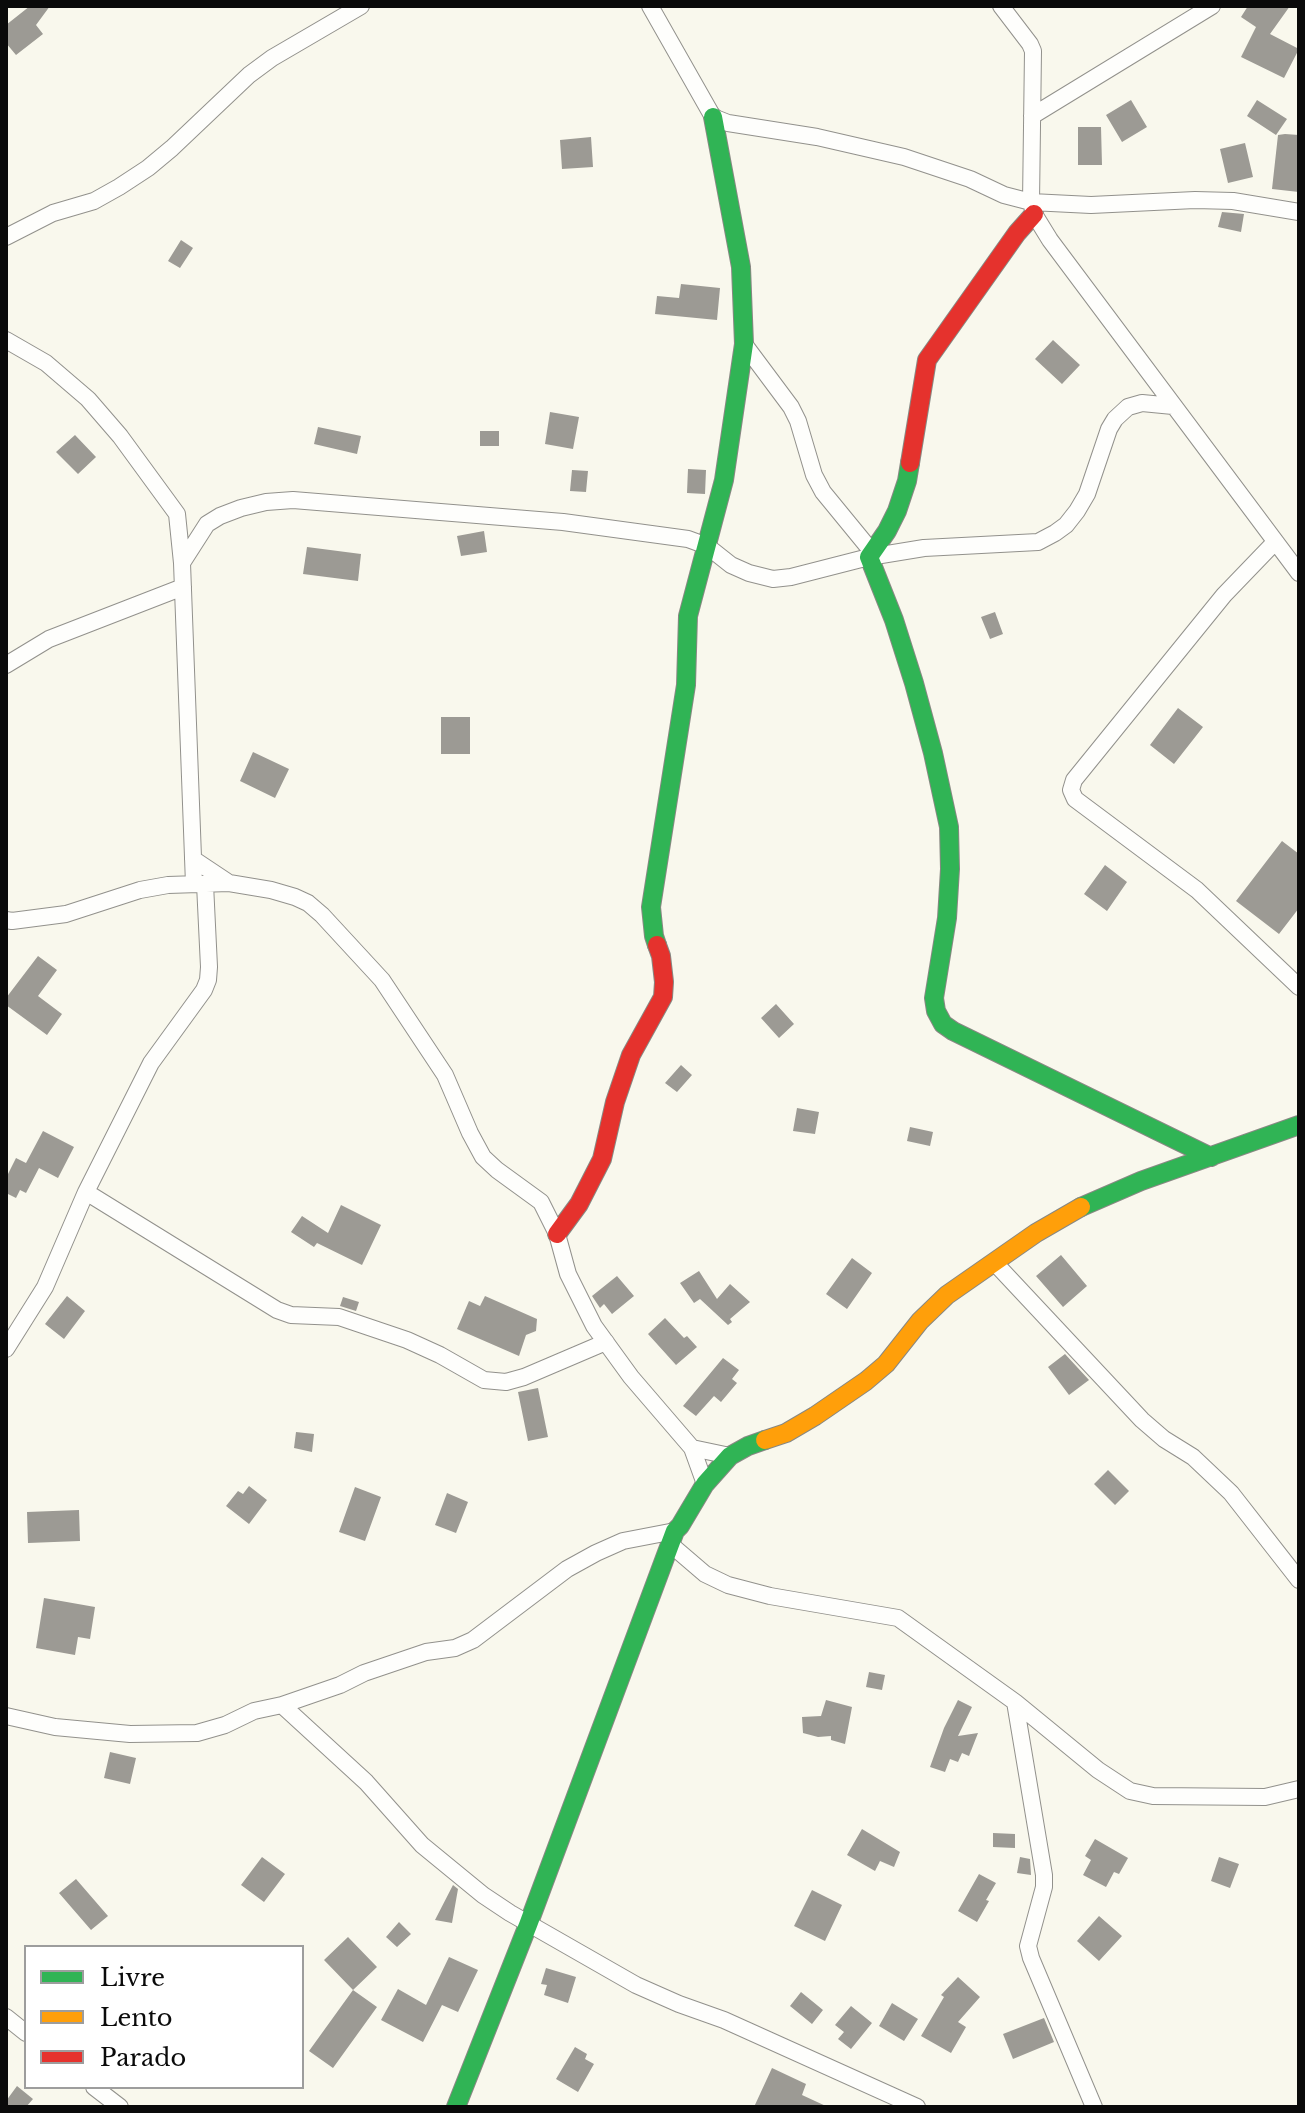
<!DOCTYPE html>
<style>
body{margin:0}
#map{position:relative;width:1305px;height:2113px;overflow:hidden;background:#f9f8ed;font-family:"Libre Baskerville",serif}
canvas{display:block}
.frame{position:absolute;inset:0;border:8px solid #0a0a0a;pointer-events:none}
.legend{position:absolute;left:24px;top:1945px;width:280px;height:144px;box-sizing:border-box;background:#fff;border:2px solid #9d9d9d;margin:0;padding:10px 14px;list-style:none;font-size:24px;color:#0a0a0a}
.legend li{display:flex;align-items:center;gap:16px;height:40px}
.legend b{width:40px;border:2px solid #9d9d9d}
</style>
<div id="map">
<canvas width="1305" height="2113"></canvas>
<div class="frame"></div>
<ul class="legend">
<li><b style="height:10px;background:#30b455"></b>Livre</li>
<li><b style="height:10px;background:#ff9f0a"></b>Lento</li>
<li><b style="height:10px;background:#e5322d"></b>Parado</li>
</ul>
</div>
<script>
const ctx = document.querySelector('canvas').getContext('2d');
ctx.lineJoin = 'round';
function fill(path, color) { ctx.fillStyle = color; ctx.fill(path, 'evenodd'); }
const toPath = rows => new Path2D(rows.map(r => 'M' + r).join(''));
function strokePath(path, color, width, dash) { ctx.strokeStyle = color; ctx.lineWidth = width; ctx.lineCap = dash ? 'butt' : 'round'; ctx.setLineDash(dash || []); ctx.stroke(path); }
const building = toPath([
 [30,6,50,6,36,25,43,34,16,55,6,43,6,25],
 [1248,6,1290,6,1270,34,1299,49,1284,78,1241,57,1256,27,1241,17],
 [1131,100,1147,127,1122,142,1106,115],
 [1257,100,1287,119,1276,135,1247,116],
 [1078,127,1101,127,1102,165,1078,165],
 [1285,134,1299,135,1299,192,1272,189,1278,135],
 [591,137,593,167,562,169,560,140],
 [1245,143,1253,177,1228,183,1220,149],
 [1222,212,1244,214,1241,232,1218,227],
 [181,240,193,248,180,268,168,261],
 [681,284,720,288,717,320,655,314,657,296,679,298],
 [1053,340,1080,365,1062,384,1035,359],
 [550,412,579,417,573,449,545,444],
 [318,427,361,436,357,454,314,444],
 [480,431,499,431,499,446,480,446],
 [75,435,96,457,78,474,56,452],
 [688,469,706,470,705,494,687,493],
 [572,470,588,471,586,492,570,491],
 [484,531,487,552,461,556,457,536],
 [307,547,361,554,358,581,303,574],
 [995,612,1003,634,990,639,981,617],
 [1178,708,1203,727,1174,764,1150,745],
 [441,717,470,717,470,754,441,754],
 [253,752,289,769,275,798,240,781],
 [1282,841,1299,854,1299,908,1279,934,1236,901],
 [1105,865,1127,882,1107,911,1084,894],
 [38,956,57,970,38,996,62,1014,47,1035,6,1005,6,998],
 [776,1004,794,1024,779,1038,761,1018],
 [681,1065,692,1075,677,1092,665,1083],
 [797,1108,819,1112,815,1134,793,1131],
 [910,1127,933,1132,930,1146,907,1141],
 [43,1131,74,1147,58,1178,39,1168,26,1193,20,1190,16,1198,6,1193,6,1178,16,1158,26,1163],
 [341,1205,381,1225,362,1265,317,1243,314,1247,291,1232,302,1216,328,1233],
 [1061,1255,1087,1286,1063,1307,1036,1276],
 [852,1258,872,1273,847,1309,826,1294],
 [699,1271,717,1299,730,1284,750,1302,730,1319,732,1322,728,1325,700,1299,694,1303,680,1283],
 [617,1276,634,1296,612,1314,604,1304,600,1308,592,1296],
 [67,1296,85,1311,64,1339,45,1324],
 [485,1296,537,1319,536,1331,526,1335,519,1356,457,1329,469,1301,480,1306],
 [343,1297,359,1302,356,1311,340,1306],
 [665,1318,684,1338,687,1336,697,1347,676,1365,648,1334],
 [1065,1354,1089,1380,1069,1395,1048,1367],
 [723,1358,739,1370,732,1379,737,1383,721,1402,714,1396,696,1416,683,1406],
 [538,1388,548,1437,528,1441,518,1392],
 [296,1432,314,1434,312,1452,294,1448],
 [1108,1470,1129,1491,1115,1505,1094,1484],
 [249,1486,267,1500,249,1524,226,1506,238,1491,243,1494],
 [355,1487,381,1497,365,1541,339,1532],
 [447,1493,468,1502,456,1533,435,1525],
 [79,1510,80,1541,28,1543,27,1512],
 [44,1598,95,1607,90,1639,78,1637,75,1655,36,1648],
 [869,1672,885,1675,882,1690,866,1687],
 [826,1700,852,1707,845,1744,831,1740,831,1736,818,1737,803,1733,802,1717,821,1716],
 [958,1700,972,1707,958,1736,978,1733,969,1756,962,1753,958,1762,950,1759,945,1772,930,1767,944,1728],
 [110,1752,136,1758,130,1784,104,1778],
 [862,1829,900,1852,894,1867,880,1861,875,1871,847,1855],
 [993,1833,1015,1834,1015,1848,993,1847],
 [1095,1839,1128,1858,1119,1874,1114,1872,1106,1887,1083,1875,1091,1860,1085,1856],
 [262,1857,285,1874,264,1902,241,1885],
 [1020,1857,1030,1859,1031,1875,1017,1873],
 [1219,1857,1239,1864,1230,1888,1211,1881],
 [979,1874,996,1883,986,1900,989,1901,977,1922,958,1911],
 [76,1879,108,1916,91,1930,59,1893],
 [453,1885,458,1889,452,1923,435,1920],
 [812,1890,842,1905,825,1941,794,1926],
 [1099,1916,1122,1936,1099,1961,1077,1941],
 [399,1922,411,1934,397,1947,386,1937],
 [348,1937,377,1967,353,1990,324,1960],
 [449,1957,478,1970,458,2012,442,2005,423,2042,381,2020,398,1989,426,2005],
 [546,1968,576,1977,568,2003,544,1995,547,1985,541,1984],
 [958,1977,980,1997,958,2022,966,2027,951,2053,921,2036,944,1997,941,1995],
 [353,1990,377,2007,333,2068,309,2051],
 [801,1992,823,2010,812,2024,790,2006],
 [892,2003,918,2019,904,2041,879,2026],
 [851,2006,872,2023,851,2049,838,2039,844,2032,835,2025],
 [1044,2018,1054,2042,1013,2059,1003,2034],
 [575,2047,587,2054,585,2059,594,2064,578,2092,556,2079],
 [772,2068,806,2084,802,2095,828,2107,754,2107],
 [17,2086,33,2099,26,2107,6,2107,6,2101]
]);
const street = toPath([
 [650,6,713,117,728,123,817,137,904,157,970,179,1004,195,1031,202,1091,205,1195,200,1233,201,1299,212],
 [1001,6,1030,44,1033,51,1031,202,1034,214,1050,240,1299,573],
 [1032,116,1212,6],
 [6,237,53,213,94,201,119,187,148,168,172,148,249,75,272,58,361,6],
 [6,340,46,363,88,399,120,436,177,514,182,563,194,884,205,884,209,967,208,980,204,990,151,1063,86,1192,45,1287,6,1349],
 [744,344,791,407,798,421,814,475,823,492,873,553],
 [1275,542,1224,595,1074,780,1071,790,1075,799,1197,890,1299,987],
 [182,563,207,524,220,516,241,508,266,502,293,500,563,522,688,539,707,546,731,565,749,573,773,579,791,577,869,557,924,548,1038,542,1055,533,1066,525,1077,511,1087,494,1109,429,1115,419,1128,407,1142,403,1173,406],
 [6,665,49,639,183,587],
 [193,859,229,883],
 [6,920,12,921,66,914,140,890,168,885,229,883,271,890,295,897,308,903,322,915,382,980,445,1075,470,1133,483,1157,497,1170,541,1202,557,1234,568,1274,594,1326,631,1377,692,1448,705,1484],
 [86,1192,277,1310,291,1315,339,1317,407,1340,440,1355,484,1380,506,1382,524,1377,606,1342],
 [994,1262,1142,1420,1164,1439,1193,1457,1231,1493,1299,1580],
 [692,1448,730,1456],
 [670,1544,705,1574,728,1585,770,1596,898,1618,1015,1702,1098,1770,1130,1791,1153,1796,1265,1797,1299,1789],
 [1015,1702,1044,1875,1044,1887,1028,1946,1031,1958,1094,2107],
 [282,1705,366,1782,422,1845,483,1895,510,1913,636,1985,679,2004,724,2020,917,2107],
 [6,1716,55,1727,130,1734,197,1733,225,1725,254,1711,282,1705,340,1685,364,1673,426,1652,455,1648,473,1640,567,1569,596,1553,623,1541,675,1531],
 [6,2017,26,2033],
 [94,2087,120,2107]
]);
const fast = toPath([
 [910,463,907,481,897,511,887,531,869,557,894,620,914,683,933,753,949,827,950,869,947,918,934,998,936,1011,943,1024,953,1031,1211,1157],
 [657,945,654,936,651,907,686,685,688,616,724,480,744,344,741,267,713,117],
 [1081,1207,1141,1181,1299,1125],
 [456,2107,528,1925,675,1531,680,1526,705,1484,730,1456,748,1446,765,1440]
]);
const slow = toPath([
 [765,1440,786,1433,815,1416,866,1381,886,1364,920,1321,947,1295,1036,1233,1081,1207]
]);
const jam = toPath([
 [910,463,927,360,1017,233,1034,214],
 [557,1234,579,1204,602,1159,615,1102,631,1055,663,997,664,982,661,956,657,945]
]);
fill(building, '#9c9a94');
strokePath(street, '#92918c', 18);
strokePath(fast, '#888883', 20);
strokePath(slow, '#888883', 20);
strokePath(jam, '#888883', 20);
strokePath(street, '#fefefc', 16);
strokePath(fast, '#30b455', 18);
strokePath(slow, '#ff9f0a', 18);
strokePath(jam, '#e5322d', 18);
</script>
